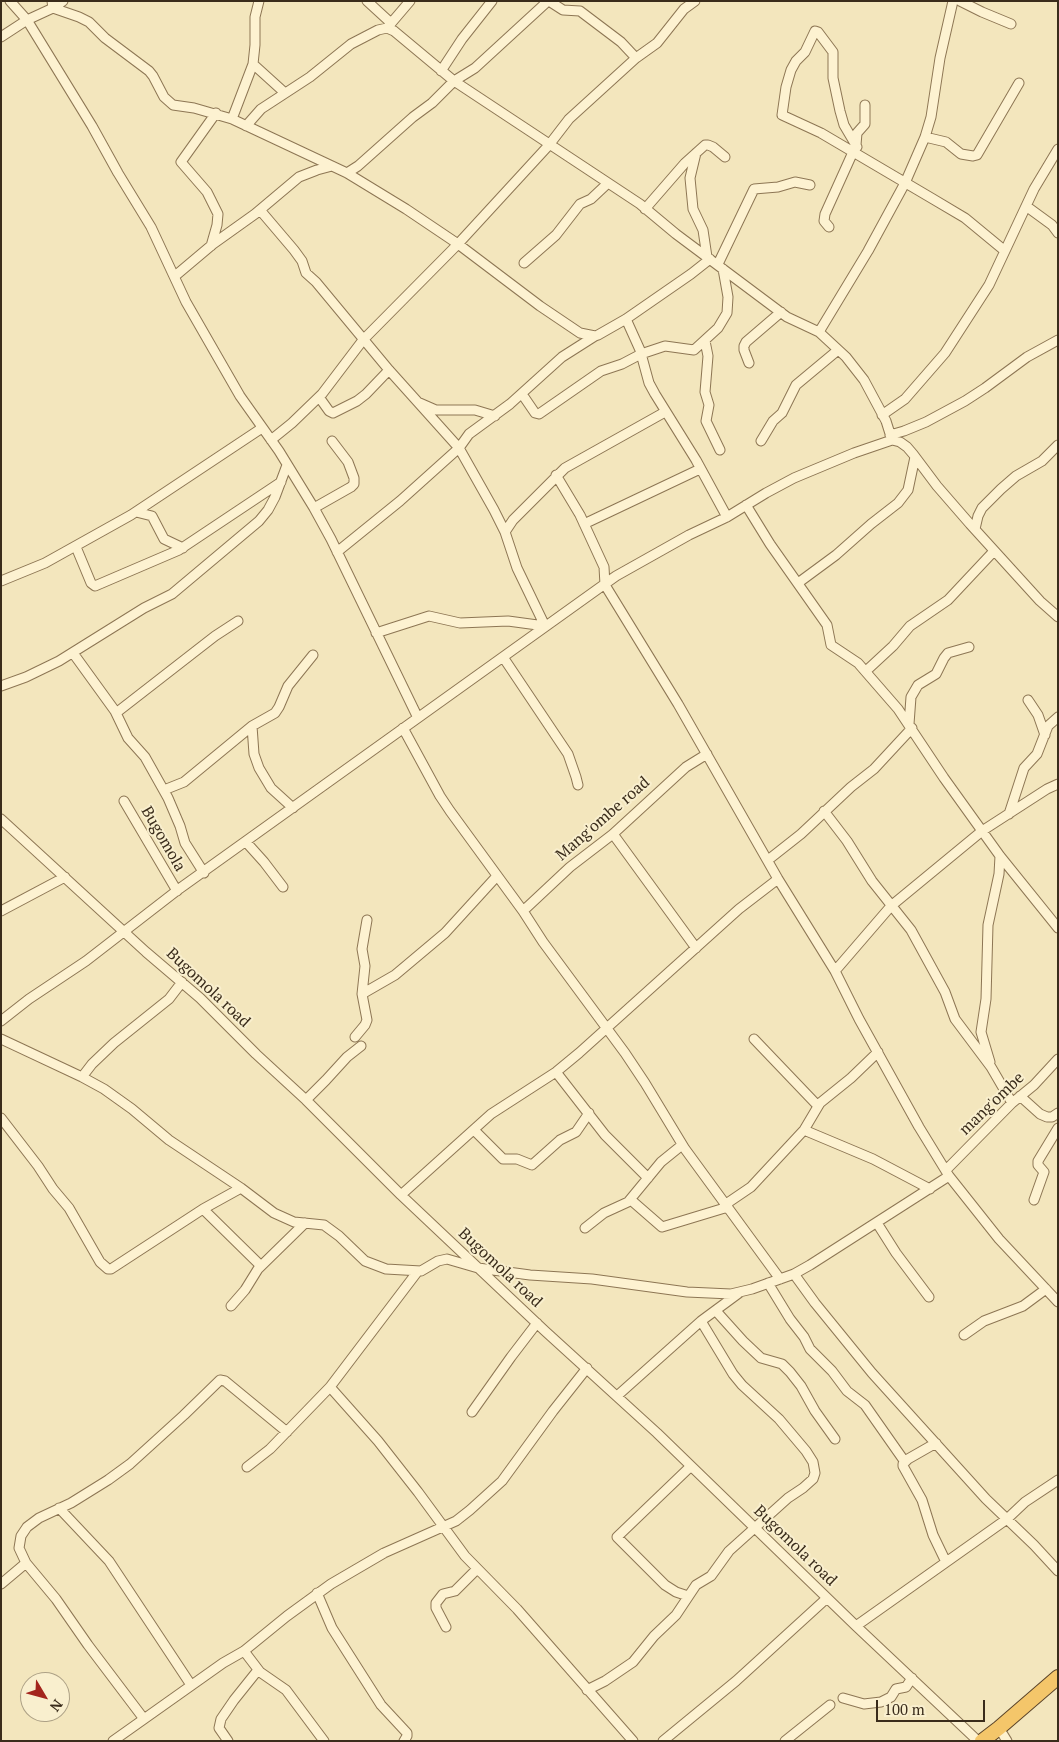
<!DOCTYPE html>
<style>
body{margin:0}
#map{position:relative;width:1059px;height:1742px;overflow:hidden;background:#f3e6bd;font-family:"PT Serif",serif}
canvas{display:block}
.frame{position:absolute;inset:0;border:2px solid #3a2c1b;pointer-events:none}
.north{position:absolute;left:20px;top:1672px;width:50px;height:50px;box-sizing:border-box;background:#f9efce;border:1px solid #ada186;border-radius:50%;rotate:127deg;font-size:14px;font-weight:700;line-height:20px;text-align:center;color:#3a2c1b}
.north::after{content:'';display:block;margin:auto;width:18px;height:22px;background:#a3251d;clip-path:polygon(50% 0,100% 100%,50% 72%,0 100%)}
.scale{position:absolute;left:876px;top:1700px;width:109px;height:22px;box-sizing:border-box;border:2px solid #3a2c1b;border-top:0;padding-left:6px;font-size:15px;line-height:18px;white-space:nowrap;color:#3a2c1b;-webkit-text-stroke:4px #f9efce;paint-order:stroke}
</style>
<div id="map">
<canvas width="1059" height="1742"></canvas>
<div class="frame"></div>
<div class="north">N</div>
<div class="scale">100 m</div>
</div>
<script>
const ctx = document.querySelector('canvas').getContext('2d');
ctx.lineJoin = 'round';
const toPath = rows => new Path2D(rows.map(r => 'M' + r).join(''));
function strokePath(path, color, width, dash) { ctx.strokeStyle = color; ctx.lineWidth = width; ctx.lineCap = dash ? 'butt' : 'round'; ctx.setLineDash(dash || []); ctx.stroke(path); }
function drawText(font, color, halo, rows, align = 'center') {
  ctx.font = font + ' "PT Serif",serif'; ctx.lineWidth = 4; ctx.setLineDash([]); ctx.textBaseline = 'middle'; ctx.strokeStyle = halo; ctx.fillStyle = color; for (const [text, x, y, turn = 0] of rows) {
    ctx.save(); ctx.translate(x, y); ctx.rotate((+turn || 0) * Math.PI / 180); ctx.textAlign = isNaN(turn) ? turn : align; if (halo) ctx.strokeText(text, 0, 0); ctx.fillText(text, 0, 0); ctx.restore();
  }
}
const minor = toPath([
 [10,1,27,20,92,126,118,173,151,227,186,302,240,396,279,451,314,508,331,539,418,718],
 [52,1,53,8,79,17,89,22,105,38,149,71,153,76,164,97,173,105,194,108,232,119,347,173,406,209,458,244,540,306,580,333,595,336,598,335,626,319,691,274,710,259],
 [367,1,391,23],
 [549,1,563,10,580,11,621,42,636,58],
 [960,1,982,12,1011,24],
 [387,28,410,1],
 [1,37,27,20,53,8,63,1],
 [253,64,285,93],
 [441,71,462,39,492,1],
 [232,119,253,64,255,45,255,17,259,1],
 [246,126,261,109,310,77,351,44,378,30,387,28,394,31,454,81,640,204,676,234,787,317,819,332,846,357,864,380,886,421,892,440],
 [925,137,946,142,961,154,973,156,977,155,1019,83],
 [856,145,857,133,865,124,865,105],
 [857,147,844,125,840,111,833,78,833,52,818,32,815,31,805,52,796,61,791,70,786,87,782,115,821,133,933,199,965,218,1005,251],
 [696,153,690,178,693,209,703,230,707,257],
 [347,173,358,166,413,117,432,103,454,81,475,68,548,1],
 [1026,206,1052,225,1058,233],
 [645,209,685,163,705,145,708,145,713,147,725,157],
 [260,210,294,250,302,261,306,273,316,282,389,370,459,448,494,510,505,532,517,568,545,626],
 [829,227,824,221,825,214,853,152],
 [211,246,217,225,218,214,207,192,181,162,216,113],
 [524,263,556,235,580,204,591,199,608,183],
 [718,264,754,189,778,187,795,182,810,185],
 [175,276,213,244,255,214,299,177,317,170,332,166],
 [626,319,640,350,649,383,655,394,696,460,727,517],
 [819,332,868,251,905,183,925,137,931,117,940,58,953,1],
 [705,341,708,356,705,392,709,405,706,421,720,450],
 [749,363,744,350,744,346,746,342,781,312],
 [522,394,535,413,539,414,601,371,622,364,641,354,665,346,694,350,718,328,727,313,728,297,723,269],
 [319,397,329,411,333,413,357,401,366,394,389,370],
 [420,403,436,410,475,410,495,416],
 [882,415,905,399,945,353,989,285,1034,189,1058,149],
 [890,435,904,431,926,422,965,401,985,388,1027,357,1058,340],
 [271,440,292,423,322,394,363,340,458,244,549,145,569,119,636,58,657,43,684,9,695,1],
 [761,441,773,421,782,413,796,385,838,350],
 [556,475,580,515,604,567,605,585,678,704,778,879,835,971,859,1019,919,1127,949,1176,999,1239,1058,1302],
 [746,505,770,544,827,625,831,645,858,663,898,709,944,778,1000,856,1058,928],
 [314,508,351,487,354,484,354,478,348,462,332,441],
 [136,512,152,516,164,539,183,548],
 [584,524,700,469],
 [975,529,978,516,982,508,1001,489,1016,476,1042,461,1058,445],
 [505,532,513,520,565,468,665,412],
 [76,547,91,583,95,586,179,550,281,482],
 [337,552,400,501,459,448,469,434,510,404,562,357,595,336],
 [1,581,45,563,131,515,262,428],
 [798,583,836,555,871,524,898,503,908,490,915,457],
 [376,633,429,616,460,623,508,621,545,626],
 [73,653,115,711,128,738,145,757,168,798,180,826,185,843,204,873],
 [503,657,568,754,576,777,578,785],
 [866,671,893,646,910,626,948,600,994,551],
 [1,686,26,677,59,661,144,608,172,594,259,521,268,510,275,497,287,465],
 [1028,700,1038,715,1045,735],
 [116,713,215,636,238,621],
 [909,724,911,697,918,685,936,674,944,658,948,653,969,647],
 [252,726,254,754,259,768,271,788,293,808],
 [403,728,440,796,450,811,523,911,543,942,625,1053,645,1083,685,1149,780,1279],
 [164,790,184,782,252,726,275,713,279,707,288,686,313,655],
 [124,801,177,891],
 [824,811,847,841,872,881,911,930,945,992,955,1019,991,1067,1012,1103],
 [1009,814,1024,768,1037,754,1048,726,1058,717],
 [1,819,146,952,200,998,256,1054,306,1100,401,1195,545,1331,657,1433,856,1626,978,1741],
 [613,834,696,948],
 [246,842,264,862,283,887],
 [768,860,801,834,851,787,874,769,912,728],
 [1,911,65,877],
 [523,911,570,867,613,834,686,767,707,754],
 [835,971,891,906,982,831,1047,789,1058,784],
 [362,994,395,975,445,933,497,876],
 [1,1021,29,999,86,961,179,889,616,576,689,535,727,517,766,493,794,478,854,453,892,440,900,442,907,447,913,454,937,486,970,524,1040,601,1058,617],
 [355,1037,365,1025,367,1020,362,994,365,966,362,949,367,920],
 [1,1039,82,1077,104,1089,132,1109,169,1140,241,1188,274,1213,294,1222,324,1225,339,1236,365,1261,386,1269,421,1271,438,1261,447,1259,478,1268,530,1275,592,1279,687,1292,731,1294,752,1289,794,1274,810,1265,949,1176],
 [754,1039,818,1106],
 [990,1062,981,1032,986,999,988,925,999,874,1000,856],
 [556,1072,605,1135,648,1178],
 [82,1077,92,1064,114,1043,169,999,182,982],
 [1020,1096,1040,1114,1047,1117,1052,1117,1058,1113],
 [306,1100,326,1080,347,1057,361,1046],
 [1,1118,38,1166,53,1189,69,1208,100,1262,108,1269,111,1269,203,1209,241,1188],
 [474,1130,503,1159,517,1159,532,1165,560,1140,576,1132,589,1113],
 [804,1130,873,1159,930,1189],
 [946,1170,1012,1103,1034,1085,1058,1059],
 [401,1195,491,1114,556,1072,579,1053,739,909,778,879],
 [631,1200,662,1227,728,1207],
 [1034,1200,1044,1172,1038,1165,1038,1161,1058,1128],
 [726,1204,751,1187,804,1130,820,1103,851,1078,878,1052],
 [203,1209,261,1266],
 [877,1223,896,1253,929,1297],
 [585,1228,604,1213,628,1202,661,1162,682,1145],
 [794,1274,815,1303,872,1373,986,1499,1034,1545,1058,1571],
 [768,1283,790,1319,804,1337,810,1349,832,1371,847,1391,865,1405,905,1462],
 [231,1306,245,1290,258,1269,305,1223],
 [716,1311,743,1341,761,1358,782,1364,790,1372,801,1386,815,1411,835,1439],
 [964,1335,984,1321,1023,1306,1046,1289],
 [330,1387,378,1441,418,1492,465,1556,517,1609,633,1741],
 [617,1396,701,1321,739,1293],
 [472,1412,511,1357,537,1323],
 [936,1443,908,1459,903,1464,903,1466,922,1500,933,1535,946,1562],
 [247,1467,270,1449,330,1387,418,1271],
 [59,1508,109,1561,191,1685],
 [1,1584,26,1563],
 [317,1593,332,1628,381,1705,407,1733,407,1736,404,1741],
 [688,1596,676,1592,665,1585,617,1537,691,1466],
 [856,1626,1007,1519,1025,1502,1058,1480],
 [446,1627,436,1608,436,1603,443,1594,455,1591,477,1569],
 [244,1651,260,1672,286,1690,324,1741],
 [587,1690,605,1681,633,1662,654,1636,676,1615,696,1585,711,1576,729,1551,788,1498,803,1488,813,1479,815,1473,813,1462,806,1451,779,1419,742,1385,733,1374,701,1321],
 [843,1698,864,1704,881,1702,891,1697,896,1689,906,1687,912,1678],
 [144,1719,88,1645,56,1599,26,1563,19,1548,21,1536,27,1527,39,1518,71,1503,108,1480,130,1464,184,1415,220,1380,225,1381,287,1432],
 [999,1728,1007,1741],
 [113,1741,223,1663,244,1651,287,1616,331,1584,384,1553,456,1521,470,1510,502,1481,553,1411,587,1368],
 [228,1741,219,1728,221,1719,234,1700,258,1670],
 [663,1741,736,1681,827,1598],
 [785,1741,830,1705]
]);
const trunk = toPath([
 [982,1741,999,1728,1058,1677]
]);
const streetNames = [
 ["Mang'ombe road",603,819,-41],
 ["Bugomola",163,839,60],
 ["Bugomola road",208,988,43],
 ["mang'ombe",992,1104,-44],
 ["Bugomola road",500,1268,43],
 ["Bugomola road",795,1546,44]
];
strokePath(minor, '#8d7654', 11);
strokePath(trunk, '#5a4329', 16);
strokePath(minor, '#fdf2d1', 9);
strokePath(trunk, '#f4c66a', 14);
drawText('16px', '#3a2c1b', '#f9efce', streetNames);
</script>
